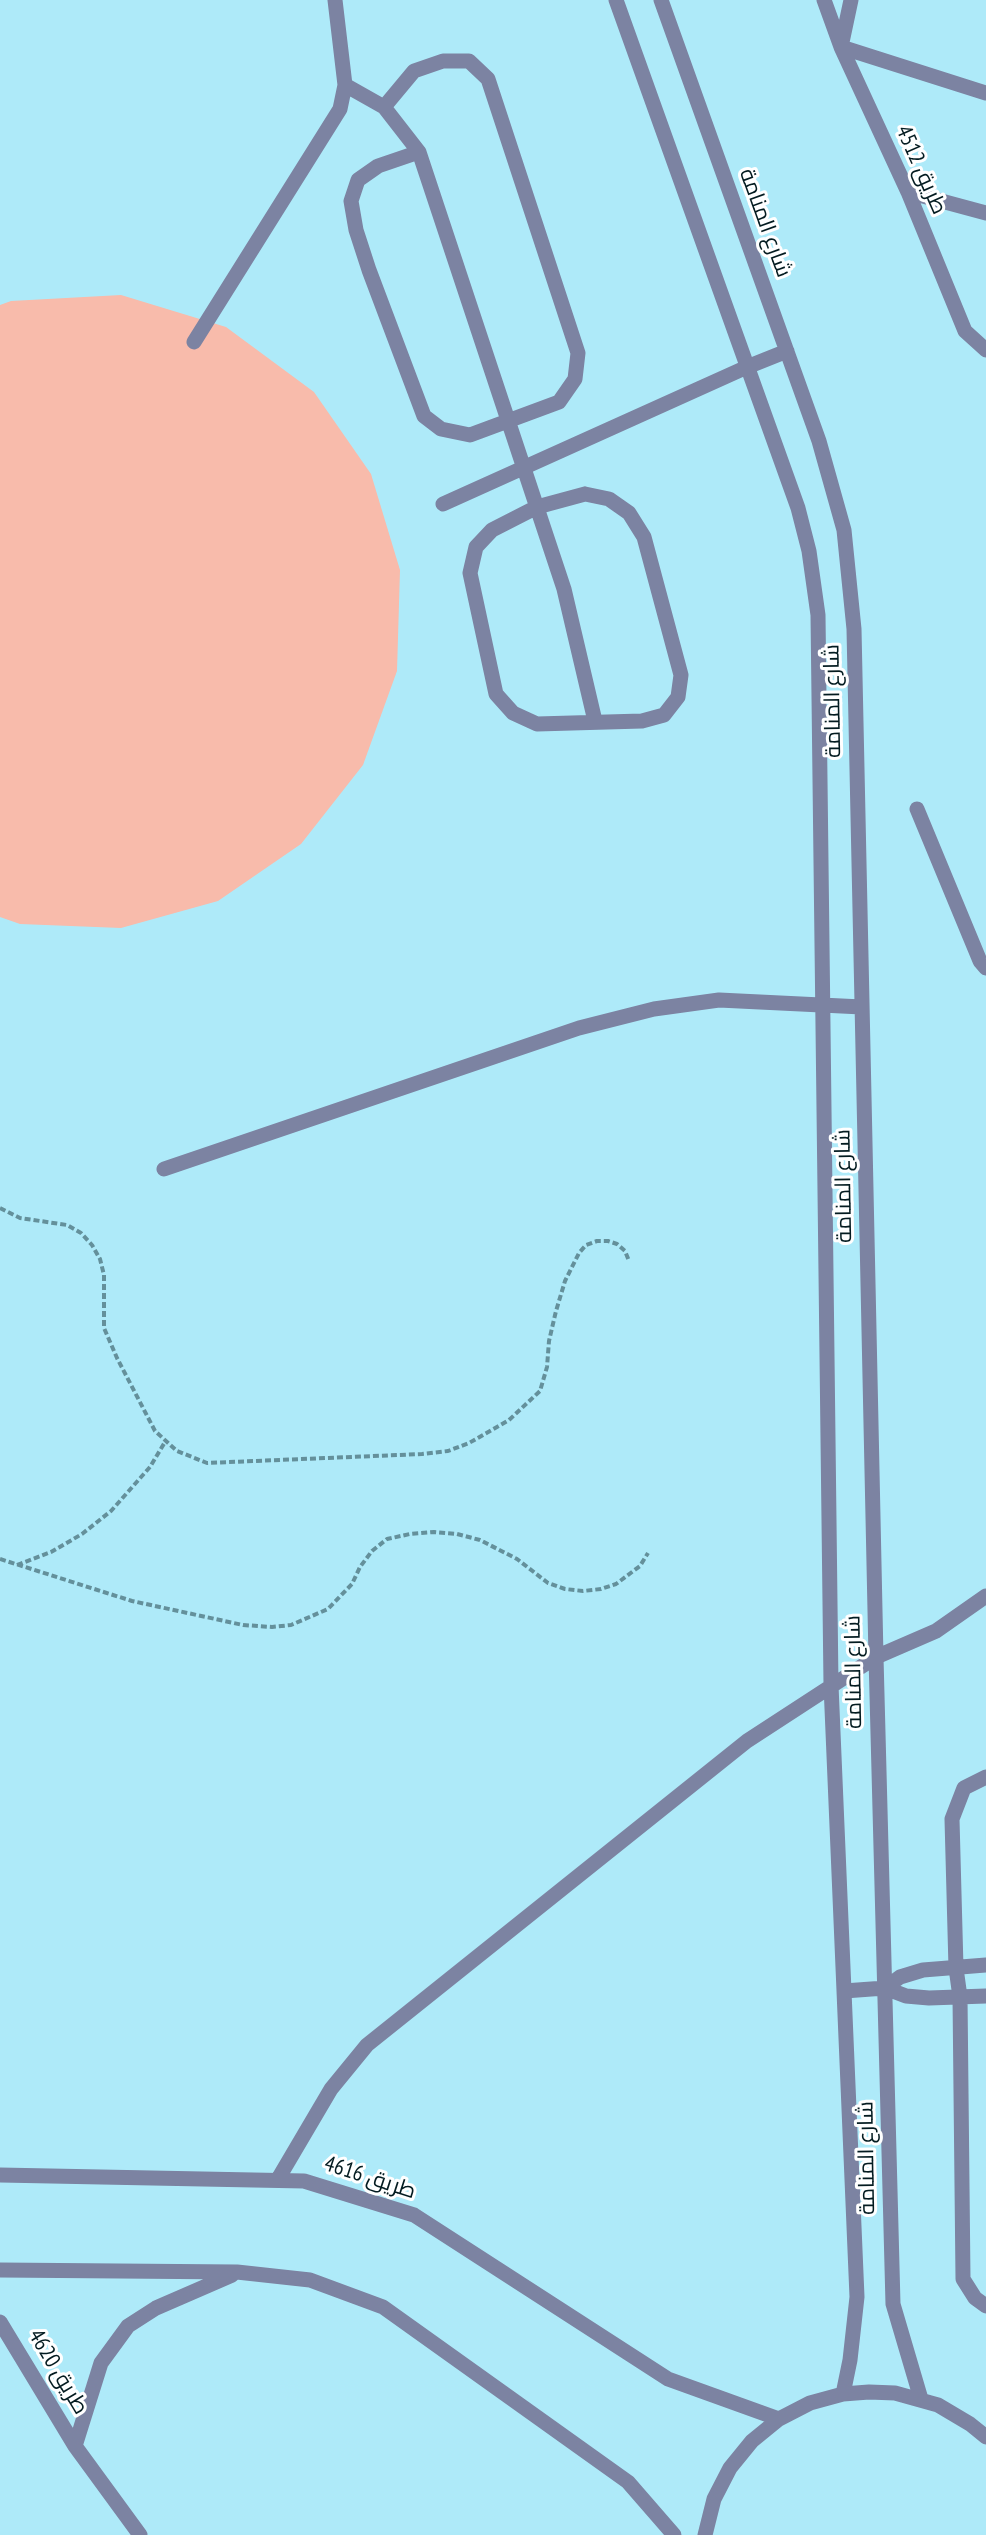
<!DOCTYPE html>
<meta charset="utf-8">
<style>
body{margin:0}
canvas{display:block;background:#aeeaf9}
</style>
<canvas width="986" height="2535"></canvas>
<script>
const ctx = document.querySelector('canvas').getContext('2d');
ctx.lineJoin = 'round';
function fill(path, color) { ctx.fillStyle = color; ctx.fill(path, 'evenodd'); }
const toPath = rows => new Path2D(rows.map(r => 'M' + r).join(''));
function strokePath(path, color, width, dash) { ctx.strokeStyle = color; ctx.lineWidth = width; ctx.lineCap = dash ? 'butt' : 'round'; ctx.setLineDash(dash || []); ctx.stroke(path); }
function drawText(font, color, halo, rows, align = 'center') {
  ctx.font = font + ' "PT Sans Narrow",Cairo,sans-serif'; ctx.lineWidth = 6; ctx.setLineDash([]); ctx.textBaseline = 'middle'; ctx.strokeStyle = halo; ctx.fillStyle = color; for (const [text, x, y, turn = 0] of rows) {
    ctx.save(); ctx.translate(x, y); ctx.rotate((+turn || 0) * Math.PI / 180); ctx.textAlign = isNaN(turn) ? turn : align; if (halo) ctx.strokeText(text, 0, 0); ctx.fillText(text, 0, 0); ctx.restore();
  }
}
const green = toPath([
 [121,295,226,327,314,392,371,474,400,570,397,671,363,765,301,844,218,901,121,928,20,924,0,917,0,305,11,301]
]);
const path = toPath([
 [0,1208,20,1218,67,1225,81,1233,92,1245,100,1259,104,1275,104,1328,117,1358,155,1431,177,1451,207,1463,422,1454,448,1451,469,1443,509,1420,540,1391,547,1367,549,1341,556,1311,565,1281,579,1253,586,1245,597,1241,608,1241,617,1244,625,1251,629,1261],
 [0,1559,132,1601,243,1625,272,1627,291,1625,328,1609,352,1584,360,1567,372,1551,387,1539,410,1534,434,1532,457,1534,480,1540,517,1559,548,1583,565,1589,583,1591,601,1589,616,1584,640,1566,648,1553],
 [17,1565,51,1552,82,1534,111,1511,150,1467,165,1442]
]);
const minor = toPath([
 [616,0,798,508,809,551,818,615,831,1685,857,2297,850,2360,843,2394],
 [661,0,819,441,844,530,854,629,876,1657,893,2304,921,2399],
 [824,0,841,47,908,192,965,331,986,350],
 [841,47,986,93],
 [841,47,851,0],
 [345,85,384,107,419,152,564,589,595,721],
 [384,107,414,71,443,61,469,61,488,79,578,353,575,379,559,402,470,435,441,429,424,416,369,270,356,230,351,201,358,180,378,166,419,152],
 [908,192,986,213],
 [194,342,340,109,345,85,335,0],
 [585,494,609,499,629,513,644,537,681,675,678,697,664,715,642,721,537,724,513,713,496,694,470,573,476,547,492,530,537,507,585,494],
 [443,504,747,367,787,351],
 [917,809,980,961,986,968],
 [164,1169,579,1028,654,1009,719,1000,862,1007],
 [986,1777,964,1788,952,1819,956,1968,960,1997,963,2279,975,2298,986,2306],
 [885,1988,900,1977,923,1970,986,1965],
 [844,1991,885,1988,906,1996,929,1998,986,1996],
 [0,2175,304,2181,414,2215,668,2379,779,2419],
 [278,2179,331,2089,367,2045,747,1741,876,1657,936,1631,986,1596],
 [0,2270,237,2272,310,2280,383,2307,628,2482,674,2535],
 [0,2322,75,2446,140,2535],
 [75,2446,101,2363,128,2326,156,2308,232,2275],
 [705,2535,714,2499,730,2468,752,2441,779,2419,810,2403,843,2394,869,2392,895,2393,938,2405,970,2424,986,2437]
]);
const streetNames = [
 ["طريق 4512",921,170,66],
 ["شارع المنامة",765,223,70],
 ["شارع المنامة",833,701,-91],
 ["شارع المنامة",844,1186,-91],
 ["شارع المنامة",854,1672,-91],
 ["شارع المنامة",867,2158,-91],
 ["طريق 4616",370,2178,18],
 ["طريق 4620",58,2372,59]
];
fill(green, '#f8bbab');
strokePath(path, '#64909b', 4, [6, 3]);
strokePath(minor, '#7c83a2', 15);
drawText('22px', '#031b20', '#fff', streetNames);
</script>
